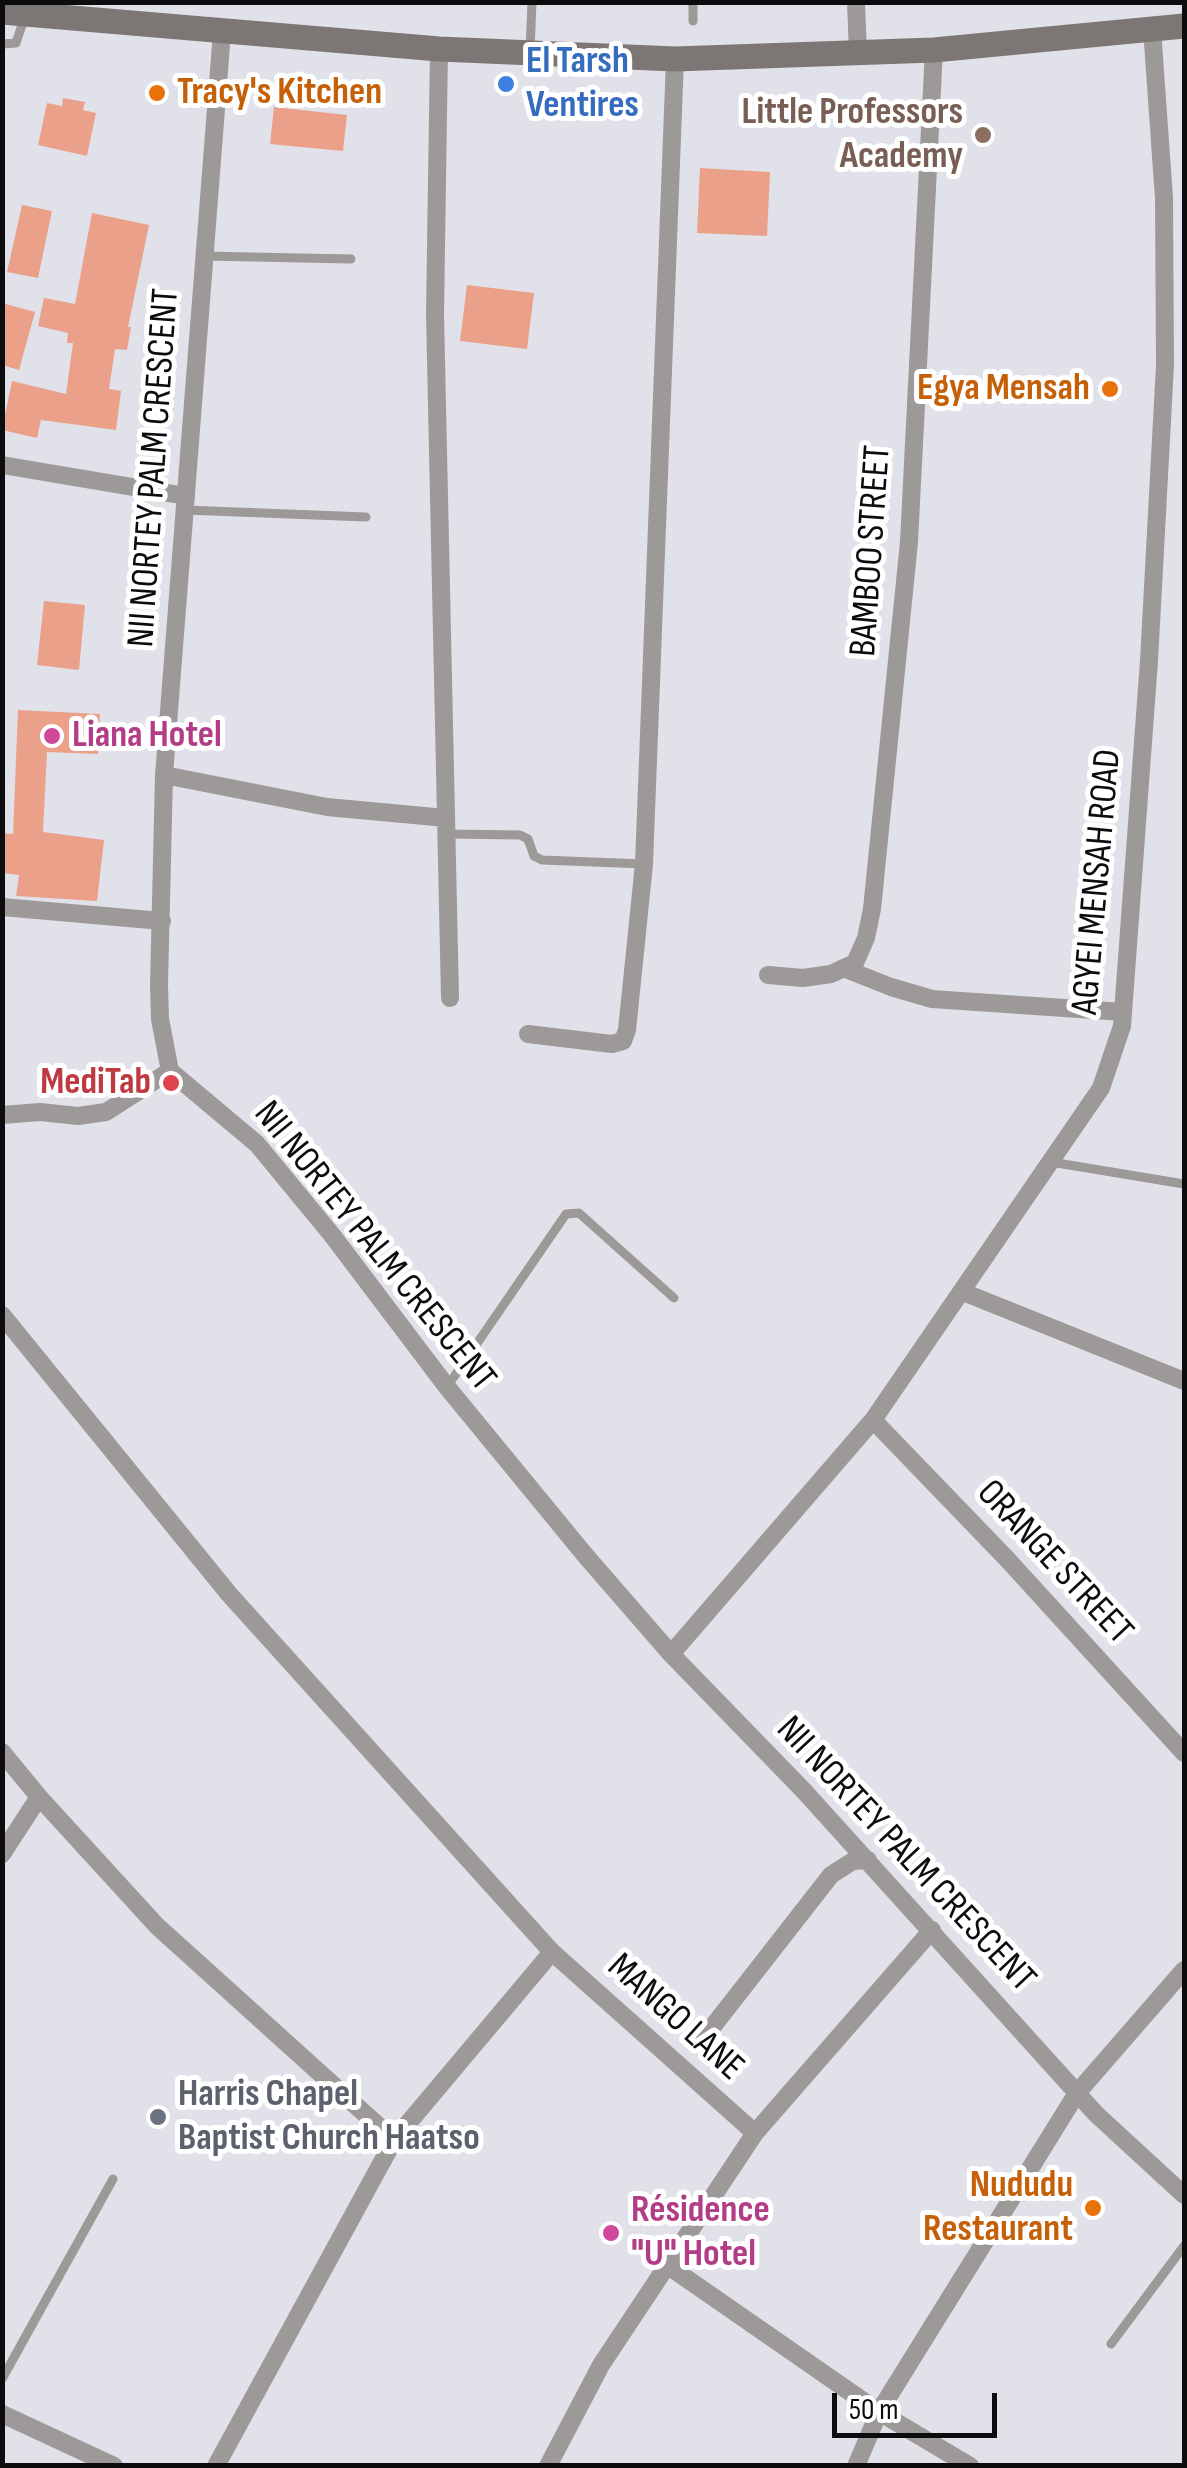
<!DOCTYPE html>
<meta charset="utf-8">
<style>
body{margin:0}
#map{position:relative;width:1187px;height:2468px;overflow:hidden;background:#e1e1ea;font-family:"Sofia Sans Condensed",sans-serif}
canvas{display:block}
.frame{position:absolute;inset:0;border:5px solid #0c0c0f;pointer-events:none}
.scale{position:absolute;left:832px;top:2393px;width:165px;height:45px;box-sizing:border-box;border:5px solid #0c0c0f;border-top:0;padding-left:12px;font-size:30px;line-height:35px;white-space:nowrap;color:#0c0c0f;-webkit-text-stroke:8px #fff;paint-order:stroke}
</style>
<div id="map">
<canvas width="1187" height="2468"></canvas>
<div class="frame"></div>
<div class="scale">50 m</div>
</div>
<script>
const ctx = document.querySelector('canvas').getContext('2d');
ctx.lineJoin = 'round';
function fill(path, color) { ctx.fillStyle = color; ctx.fill(path, 'evenodd'); }
const toPath = rows => new Path2D(rows.map(r => 'M' + r).join(''));
function strokePath(path, color, width, dash) { ctx.strokeStyle = color; ctx.lineWidth = width; ctx.lineCap = dash ? 'butt' : 'round'; ctx.setLineDash(dash || []); ctx.stroke(path); }
function drawText(font, color, halo, rows, align = 'center') {
  ctx.font = font + ' "Sofia Sans Condensed",sans-serif'; ctx.lineWidth = 10; ctx.setLineDash([]); ctx.textBaseline = 'middle'; ctx.strokeStyle = halo; ctx.fillStyle = color; for (const [text, x, y, turn = 0] of rows) {
    ctx.save(); ctx.translate(x, y); ctx.rotate((+turn || 0) * Math.PI / 180); ctx.textAlign = isNaN(turn) ? turn : align; if (halo) ctx.strokeText(text, 0, 0); ctx.fillText(text, 0, 0); ctx.restore();
  }
}
const building = toPath([
 [63,98,85,102,83,110,96,113,87,156,38,145,47,103,62,106],
 [274,107,347,115,343,151,270,144],
 [700,168,770,172,767,236,697,233],
 [22,205,52,211,38,278,7,272],
 [92,213,149,225,128,327,131,327,127,350,115,349,109,389,121,391,116,430,41,420,37,438,2,430,12,381,66,394,73,343,67,343,68,333,38,326,44,298,75,304],
 [467,285,534,293,527,349,460,341],
 [2,303,35,312,19,370,2,365],
 [44,601,85,605,79,670,37,665],
 [18,710,100,714,98,754,47,752,43,832,104,840,97,901,16,896,19,875,2,873,2,833,13,834]
]);
const lane = toPath([
 [693,21,693,2],
 [2,44,16,43,25,16],
 [530,51,532,2],
 [204,256,351,259],
 [185,510,366,517],
 [446,834,520,835,528,839,534,856,542,860,644,864],
 [1051,1162,1184,1184],
 [447,1387,566,1214,579,1213,674,1298],
 [1111,2344,1184,2246],
 [2,2379,113,2179]
]);
const street = toPath([
 [856,2,858,53],
 [222,32,164,775,159,985,160,1019,170,1071,257,1144,332,1235,447,1387,585,1555,671,1654,804,1791,1096,2114,1184,2195],
 [439,49,435,314,450,998],
 [2,465,186,496],
 [164,775,327,807,446,818],
 [2,907,162,921],
 [843,968,891,987,932,999,1123,1012],
 [768,975,803,978,831,974,855,963,866,938,872,909,909,542,934,50],
 [528,1034,612,1044,623,1041,627,1030,644,864,675,59],
 [2,1115,40,1112,78,1116,106,1112,170,1071],
 [963,1292,1184,1381],
 [2,1315,229,1594,552,1952,755,2133],
 [873,1420,1007,1559,1184,1753],
 [671,1654,873,1420,1101,1088,1122,1026,1149,661,1165,365,1164,198,1152,29],
 [2,1752,39,1797,157,1926,394,2140],
 [2,1854,39,1797],
 [703,2039,831,1875,853,1861,868,1860],
 [667,2265,879,2412,970,2466],
 [2,2414,114,2466],
 [216,2466,394,2140,552,1952],
 [548,2466,601,2365,755,2133,932,1930],
 [856,2466,879,2412,1077,2093,1184,1970]
]);
const secondary = toPath([
 [2,12,439,49,675,59,934,50,1184,26]
]);
const markers = [
 [506,84,10,"#3f7fe0"],
 [157,93,10,"#e8710a"],
 [983,135,10,"#8d6e63"],
 [1110,389,10,"#e8710a"],
 [52,736,10,"#d1479c"],
 [171,1083,10,"#e0444e"],
 [158,2117,10,"#6b7280"],
 [1093,2208,10,"#e8710a"],
 [611,2233,10,"#d1479c"]
];
const shopNames = [
 ["El Tarsh",526,62],
 ["Ventires",526,106]
];
const foodNames = [
 ["Tracy's Kitchen",177,93,"left"],
 ["Egya Mensah",1090,389],
 ["Nududu",1073,2186],
 ["Restaurant",1073,2230]
];
const educationNames = [
 ["Little Professors",963,113],
 ["Academy",963,157]
];
const streetNames = [
 ["NII NORTEY PALM CRESCENT",155,468,-86],
 ["BAMBOO STREET",872,551,-86],
 ["AGYEI MENSAH ROAD",1098,882,-85],
 ["NII NORTEY PALM CRESCENT",374,1247,51],
 ["ORANGE STREET",1054,1563,47],
 ["NII NORTEY PALM CRESCENT",905,1855,47],
 ["MANGO LANE",675,2018,42]
];
const hotelNames = [
 ["Liana Hotel",72,736],
 ["Résidence",631,2211],
 ["\"U\" Hotel",631,2255]
];
const healthNames = [
 ["MediTab",151,1083]
];
const worshipNames = [
 ["Harris Chapel",178,2095],
 ["Baptist Church Haatso",178,2139]
];
fill(building, '#eba08a');
strokePath(lane, '#9d9998', 9);
strokePath(street, '#9d9998', 18);
strokePath(secondary, '#7c7674', 25);
for (const [x, y, r, color] of markers) { const dot = new Path2D(); dot.arc(x, y, r, 0, 2 * Math.PI); ctx.fillStyle = color; ctx.fill(dot); strokePath(dot, '#fff', 4); }
drawText('bold 38px', '#366cbe', '#fff', shopNames, 'left');
drawText('bold 38px', '#c56008', '#fff', foodNames, 'right');
drawText('bold 38px', '#785e54', '#fff', educationNames, 'right');
drawText('38px', '#0c0c0f', '#fff', streetNames);
drawText('bold 38px', '#b23c85', '#fff', hotelNames, 'left');
drawText('bold 38px', '#be3a42', '#fff', healthNames, 'right');
drawText('bold 38px', '#5b616d', '#fff', worshipNames, 'left');
</script>
